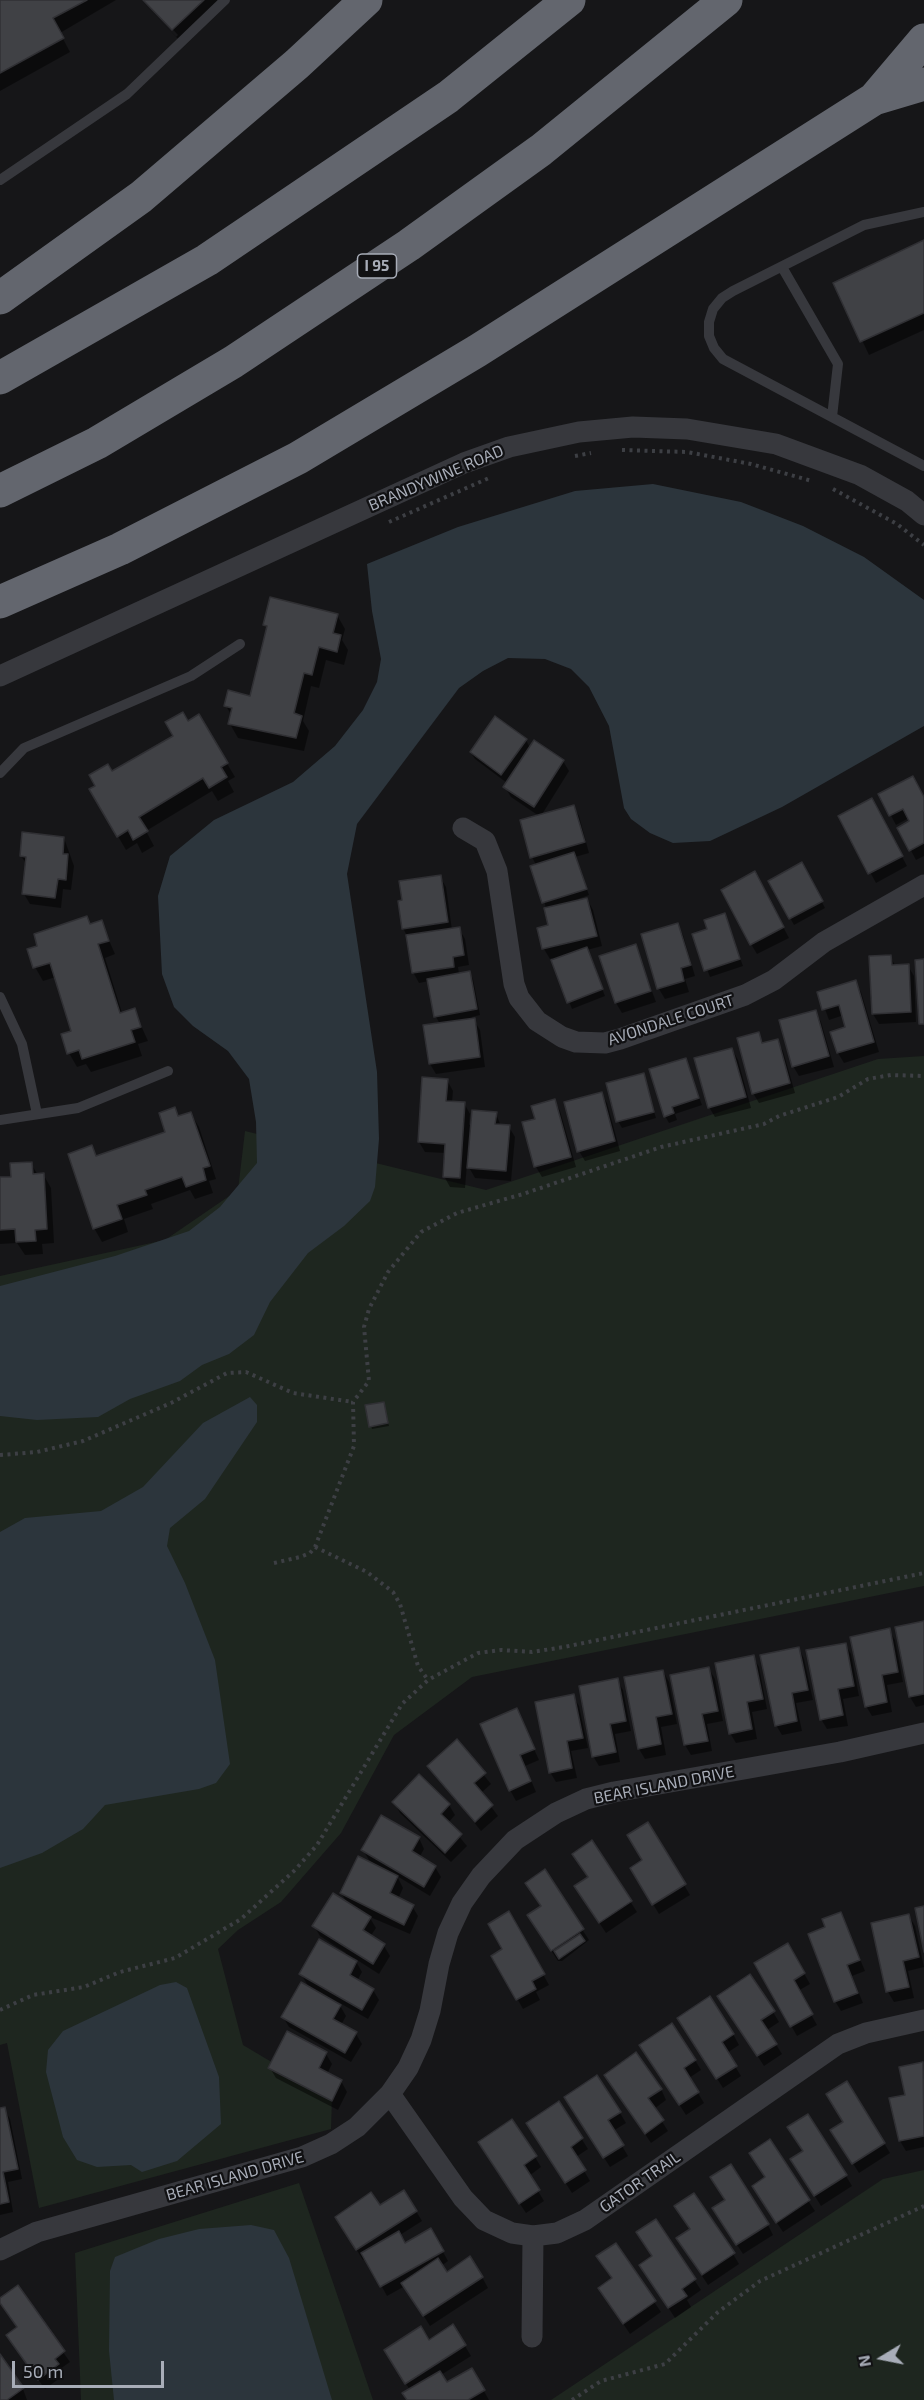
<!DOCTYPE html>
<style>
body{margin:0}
#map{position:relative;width:924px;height:2400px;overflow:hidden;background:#161618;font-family:"Exo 2",sans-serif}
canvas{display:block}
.north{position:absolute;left:852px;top:2328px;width:60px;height:60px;-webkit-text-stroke:4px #111113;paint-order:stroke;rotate:260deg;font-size:16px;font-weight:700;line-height:24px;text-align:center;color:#a8adb8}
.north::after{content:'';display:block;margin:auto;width:21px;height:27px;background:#a8adb8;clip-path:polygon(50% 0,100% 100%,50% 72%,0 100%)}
.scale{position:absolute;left:12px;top:2361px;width:152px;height:27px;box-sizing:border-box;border:3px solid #a8adb8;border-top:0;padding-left:8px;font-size:18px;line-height:21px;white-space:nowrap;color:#a8adb8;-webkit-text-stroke:4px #111113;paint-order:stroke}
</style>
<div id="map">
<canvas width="924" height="2400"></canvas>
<div class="north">N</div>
<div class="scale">50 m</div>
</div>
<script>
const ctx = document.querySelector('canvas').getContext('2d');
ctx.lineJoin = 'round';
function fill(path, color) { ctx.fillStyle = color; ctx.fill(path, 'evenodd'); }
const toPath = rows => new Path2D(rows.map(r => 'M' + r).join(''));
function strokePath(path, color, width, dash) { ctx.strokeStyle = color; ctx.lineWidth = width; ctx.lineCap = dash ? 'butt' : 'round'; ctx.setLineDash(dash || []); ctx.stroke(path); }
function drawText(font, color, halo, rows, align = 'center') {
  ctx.font = font + ' "Exo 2",sans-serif'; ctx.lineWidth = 4.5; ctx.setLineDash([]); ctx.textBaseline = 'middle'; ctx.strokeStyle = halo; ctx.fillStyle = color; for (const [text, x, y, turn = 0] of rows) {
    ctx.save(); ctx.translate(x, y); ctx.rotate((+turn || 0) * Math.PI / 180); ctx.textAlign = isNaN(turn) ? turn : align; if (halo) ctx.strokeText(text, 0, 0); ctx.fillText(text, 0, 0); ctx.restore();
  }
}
const green = toPath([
 [924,1056,924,1586,472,1677,394,1735,341,1833,281,1902,238,1930,218,1949,243,2045,332,2098,331,2129,39,2208,7,2043,0,2045,0,1276,165,1240,238,1190,245,1131,486,1190,878,1059],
 [924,2170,924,2400,551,2400,883,2179],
 [299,2183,373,2400,81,2400,75,2253]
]);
const water = toPath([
 [653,484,741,502,803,526,864,557,924,600,924,726,782,807,710,841,673,843,650,833,631,819,624,808,609,726,589,687,571,669,545,659,508,658,483,671,459,688,357,824,347,874,377,1072,379,1139,375,1187,370,1201,344,1226,308,1253,270,1302,254,1335,229,1354,202,1365,180,1381,130,1399,98,1417,37,1420,0,1416,0,1286,115,1256,189,1231,220,1207,257,1163,256,1122,249,1079,228,1051,193,1026,174,1007,162,974,158,896,170,856,214,820,293,782,335,746,363,710,377,682,381,659,372,611,367,564,458,527,575,491],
 [250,1397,257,1405,257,1422,205,1499,170,1528,167,1546,185,1583,215,1660,230,1764,216,1783,199,1789,105,1805,83,1829,42,1853,0,1868,0,1532,25,1518,101,1511,143,1487,203,1423],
 [176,1982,187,1988,219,2077,221,2124,177,2161,142,2172,131,2165,97,2167,77,2160,63,2137,46,2072,48,2050,63,2031,160,1985],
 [251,2225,274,2230,289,2258,332,2400,114,2400,109,2351,110,2271,115,2257,159,2239,199,2229]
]);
const shadow = toPath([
 [0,0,116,0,60,33,70,52,0,91],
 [141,0,176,37,178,35,145,0,220,0,179,40],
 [924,242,924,330,869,355,835,283],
 [337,615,345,629,342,640,348,650,344,665,326,660,319,688,311,686,303,721,309,731,304,751,238,738,230,724,232,716,226,706,251,698,268,629,265,625],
 [199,716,235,777,228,781,234,792,218,801,212,791,146,831,154,846,142,853,137,843,126,850,91,790,112,774,175,736],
 [526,740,530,748,563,761,569,771,541,816,573,806,579,816,589,853,575,857,589,895,578,899,579,901,587,899,593,910,602,946,587,950,605,996,572,1009,552,958,550,959,544,949,539,929,550,926,536,865,532,857,539,816,511,797,505,787,507,783,475,759,471,753],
 [880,795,924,799,924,856,916,860,899,828,911,821,909,818,896,825],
 [877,810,907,866,876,883,840,817],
 [64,838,74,866,71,890,63,889,61,908,30,904,24,894,27,865,21,856],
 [802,864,825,908,794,925,770,881],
 [440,877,446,887,452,930,459,929,465,939,469,965,458,967,459,974,469,972,473,979,480,1015,472,1017,480,1030,485,1067,436,1074,430,1064,440,1024,436,1017,429,981,419,983,413,972,407,936,403,928],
 [760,883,789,938,757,954,751,944],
 [724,915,743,966,710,977,694,935,709,930],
 [101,922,115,954,105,958,122,1013,134,1010,148,1041,138,1044,142,1056,91,1072,86,1064,77,1067,69,1053,73,1032,56,977,43,981,35,967,91,925],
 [678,925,683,935,695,976,685,979,689,992,665,999,659,989,643,935],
 [635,946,656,1002,622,1013,616,1003],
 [890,956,896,967,908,966,914,976,916,1022,879,1024,873,1014],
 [855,982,861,992,879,1052,844,1063,838,1053,847,1028,844,1015,829,1020,819,993],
 [816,1012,821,1022,834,1067,799,1076,793,1066],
 [758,1034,764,1044,777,1041,783,1051,795,1093,759,1103,753,1093],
 [732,1049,738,1060,751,1108,715,1117,709,1107],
 [685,1060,702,1105,675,1114,677,1120,669,1123,665,1116],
 [643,1075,656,1118,622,1128,618,1121],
 [447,1080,453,1091,452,1102,464,1103,470,1114,469,1125,496,1114,501,1126,509,1127,515,1137,511,1181,475,1178,467,1164,465,1188,450,1187,444,1176,446,1153,425,1152,419,1142],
 [601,1093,607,1103,620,1151,585,1161,579,1151],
 [555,1101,560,1111,576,1167,542,1177,536,1167,524,1123,537,1120],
 [175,1109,180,1118,191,1114,199,1127,216,1179,209,1181,213,1193,195,1199,190,1190,151,1204,153,1209,124,1219,128,1232,102,1242,94,1228,91,1147,97,1157,167,1133],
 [31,1164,38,1175,43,1174,51,1188,54,1243,42,1244,43,1254,25,1255,17,1243,0,1244,0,1179,13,1178],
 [383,1403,389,1426,372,1429,371,1426],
 [924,1622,924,1705,916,1707,910,1697,897,1628],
 [889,1630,895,1640,903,1682,887,1685,892,1712,872,1716,866,1706],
 [845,1644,851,1654,859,1696,843,1699,848,1726,827,1729,821,1719],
 [799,1648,804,1659,813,1700,796,1703,802,1731,782,1735,776,1725],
 [753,1657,759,1667,767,1709,752,1712,757,1739,736,1743,730,1733],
 [709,1669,715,1679,723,1721,707,1724,712,1751,691,1755,685,1745],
 [663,1671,669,1682,677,1724,661,1727,666,1755,645,1759,639,1749],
 [617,1680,623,1690,631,1731,615,1734,620,1762,599,1766,593,1756],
 [573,1696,579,1706,588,1748,571,1751,577,1778,556,1782,550,1772],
 [516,1710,539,1760,525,1766,536,1792,516,1801,510,1790],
 [457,1742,491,1784,481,1793,498,1816,481,1831,429,1766],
 [394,1802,449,1805,455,1815,448,1823,467,1846,451,1862,400,1813],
 [648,1824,690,1895,659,1914,632,1869,644,1861],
 [419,1838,424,1849,419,1858,435,1867,441,1877,430,1896,397,1876,403,1888,398,1899,412,1906,418,1916,410,1934,363,1914,370,1918,376,1928,370,1937,384,1946,390,1956,379,1974,354,1958,362,1972,357,1981,373,1990,379,2000,368,2019,338,2002,346,2016,341,2025,356,2034,362,2044,351,2062,289,2027,283,2017,310,1989,301,1974,346,1953,320,1936,314,1926,348,1904,341,1893,375,1867,376,1865,369,1860,363,1850],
 [592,1842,637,1912,606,1933,582,1897,589,1878],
 [544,1871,589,1940,562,1961,558,1961,535,1926,542,1907],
 [509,1913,549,1985,536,1992,540,2000,523,2009,493,1956,504,1950],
 [841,1914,865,1971,852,1976,863,2003,841,2011,835,2001],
 [909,1916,915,1926,924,1967,908,1971,914,1998,894,2002,888,1992,873,1924],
 [788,1945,810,1984,798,1991,817,2025,797,2036,756,1964],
 [725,2006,773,2012,779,2022,767,2030,782,2054,764,2066],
 [685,2028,733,2034,739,2045,727,2053,741,2076,723,2088],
 [326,2054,332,2064,327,2074,341,2081,347,2092,338,2110,276,2078,270,2068],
 [647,2055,695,2060,701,2070,689,2078,704,2103,686,2115],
 [922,2064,924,2147,906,2151,900,2141,891,2099,907,2096],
 [606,2076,661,2089,666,2100,654,2109,668,2131,651,2143],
 [559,2103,588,2149,576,2157,590,2181,572,2193,534,2134],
 [572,2108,620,2113,626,2123,613,2131,628,2156,610,2167],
 [4,2109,10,2119,22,2179,8,2182,13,2212,0,2215,0,2110],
 [838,2140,884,2143,890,2153,859,2173],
 [769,2142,815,2211,783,2232,759,2196,766,2178],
 [804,2152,846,2176,852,2186,821,2206,798,2169],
 [486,2153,535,2157,541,2167,529,2176,544,2201,526,2213],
 [379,2208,416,2211,422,2221,400,2235,405,2245,431,2230,448,2261,441,2266,446,2274,482,2277,488,2288,430,2326,405,2286,387,2296,366,2258,363,2260,342,2227],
 [720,2219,768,2225,773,2235,743,2254],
 [655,2221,701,2290,687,2300,691,2307,675,2318,647,2275,653,2257],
 [691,2230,733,2254,739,2264,708,2285,684,2249],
 [615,2245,661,2312,630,2334,606,2298,613,2279,604,2266],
 [17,2287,70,2362,60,2369,64,2375,45,2389,14,2346,18,2328,0,2301],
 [453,2326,471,2356,441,2375,446,2384,472,2370,489,2400,408,2400,410,2390,391,2361],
 [0,2357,23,2389,27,2400,0,2400]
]);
const building = toPath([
 [0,0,87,0,53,18,64,38,0,73,0,0],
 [143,0,204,0,172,30,143,0],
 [924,240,924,313,860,342,833,283,924,240],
 [270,597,338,614,333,633,341,635,337,652,319,647,312,675,304,673,294,713,302,716,296,738,228,724,232,708,224,706,228,690,250,696,267,626,263,625,270,597],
 [183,712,188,721,199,714,228,763,221,767,227,777,209,788,203,778,139,817,148,831,133,840,128,830,117,837,89,789,95,786,89,775,108,764,112,771,173,736,165,722,183,712],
 [495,716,527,739,501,775,470,752,495,716],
 [534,740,564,760,534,807,503,787,534,740],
 [913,776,924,797,924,843,909,851,897,828,909,821,903,809,889,816,878,794,913,776],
 [872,798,903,856,868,874,838,816,872,798],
 [574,805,585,842,530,858,520,820,574,805],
 [22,832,64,837,63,854,68,854,66,880,58,879,55,898,22,894,26,857,20,856,22,832],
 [574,852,587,889,542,903,530,866,574,852],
 [802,862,823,901,789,919,768,881,802,862],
 [755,871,784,927,750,945,721,890,755,871],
 [441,875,448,922,402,929,398,901,402,900,399,881,441,875],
 [587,898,597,936,542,949,537,928,548,925,544,908,587,898],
 [725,913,740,959,704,971,692,934,707,929,704,920,725,913],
 [87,916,90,924,102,920,109,941,98,944,120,1013,135,1008,141,1027,131,1030,135,1042,82,1059,79,1050,67,1054,61,1034,71,1031,50,963,33,968,27,949,37,946,34,934,87,916],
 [678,923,691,965,681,968,684,981,657,989,641,934,678,923],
 [460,927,464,955,453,957,454,967,412,973,406,935,460,927],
 [636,944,651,991,615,1003,599,956,636,944],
 [587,947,603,989,567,1003,551,960,587,947],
 [891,955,892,965,909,964,911,1012,872,1014,869,956,891,955],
 [924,959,924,1024,919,1024,915,960,924,959],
 [470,971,477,1009,434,1017,427,979,470,971],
 [856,980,874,1042,837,1053,830,1032,845,1027,839,1005,822,1010,817,992,856,980],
 [816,1010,829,1056,792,1067,779,1020,816,1010],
 [475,1018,480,1057,429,1064,423,1025,475,1018],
 [759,1032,762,1043,778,1039,790,1083,752,1094,737,1038,759,1032],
 [732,1048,746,1097,708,1108,694,1058,732,1048],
 [686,1058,699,1098,672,1107,674,1113,664,1117,649,1069,686,1058],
 [644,1073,654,1112,616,1122,606,1083,644,1073],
 [422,1077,448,1079,446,1101,465,1102,460,1178,443,1177,445,1144,418,1142,422,1077],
 [602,1092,615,1141,577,1152,564,1102,602,1092],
 [555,1099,571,1157,534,1167,522,1122,535,1119,531,1106,555,1099],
 [175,1107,178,1116,191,1112,210,1166,203,1168,206,1180,186,1187,182,1177,145,1190,147,1195,117,1205,122,1219,93,1229,68,1154,92,1145,96,1156,165,1132,159,1113,175,1107],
 [472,1110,497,1112,495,1124,510,1125,506,1171,467,1168,472,1110],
 [32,1162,33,1174,44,1173,47,1229,35,1230,36,1241,16,1242,15,1229,0,1230,0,1177,11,1177,10,1163,32,1162],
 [384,1402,388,1423,369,1427,365,1405,384,1402],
 [924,1621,924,1694,909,1697,895,1627,924,1621],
 [890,1628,898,1672,882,1675,887,1702,865,1707,850,1637,890,1628],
 [846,1643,854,1686,838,1689,843,1715,820,1720,806,1650,846,1643],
 [799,1647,808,1690,792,1693,797,1721,775,1726,760,1655,799,1647],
 [754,1655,763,1699,747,1702,752,1729,729,1734,715,1663,754,1655],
 [709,1667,718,1711,702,1714,708,1741,684,1745,670,1675,709,1667],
 [663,1670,672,1714,656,1717,661,1744,638,1749,624,1677,663,1670],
 [618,1678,626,1721,610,1724,616,1752,592,1757,579,1686,618,1678],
 [574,1694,583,1738,567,1741,572,1768,549,1773,535,1702,574,1694],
 [517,1708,535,1749,520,1755,531,1781,509,1791,480,1724,517,1708],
 [457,1739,486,1773,474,1783,493,1805,475,1822,427,1766,457,1739],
 [419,1774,450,1804,441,1814,462,1834,445,1853,392,1802,419,1774],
 [381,1815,420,1837,412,1851,436,1866,424,1887,361,1850,381,1815],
 [648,1822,686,1884,652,1905,630,1868,642,1860,627,1835,648,1822],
 [592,1840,632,1901,599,1923,574,1886,588,1877,572,1854,592,1840],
 [358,1856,398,1876,390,1893,414,1905,404,1925,340,1893,358,1856],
 [545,1869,584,1929,551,1951,527,1915,541,1906,525,1883,545,1869],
 [333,1893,371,1917,363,1930,385,1944,373,1964,312,1926,333,1893],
 [924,1906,924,1952,915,1908,924,1906],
 [509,1911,545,1974,532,1981,536,1989,516,2000,491,1956,502,1949,488,1924,509,1911],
 [841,1912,860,1960,847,1965,858,1993,834,2002,808,1934,825,1927,822,1919,841,1912],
 [909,1914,919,1957,903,1961,909,1987,886,1992,871,1923,909,1914],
 [580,1934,585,1941,559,1959,554,1951,580,1934],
 [319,1939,357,1961,350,1975,374,1989,362,2010,299,1974,319,1939],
 [788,1943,805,1973,794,1980,813,2014,790,2027,754,1963,788,1943],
 [750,1974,775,2011,761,2020,777,2044,757,2056,717,1996,750,1974],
 [301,1982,341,2005,333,2019,357,2032,345,2053,281,2017,301,1982],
 [710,1996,734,2034,722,2042,737,2066,716,2079,677,2018,710,1996],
 [672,2023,696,2060,684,2068,699,2092,679,2105,639,2045,672,2023],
 [287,2031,327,2052,319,2068,342,2080,332,2101,268,2068,287,2031],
 [636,2052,662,2089,648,2098,664,2120,645,2134,604,2075,636,2052],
 [923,2062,924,2136,899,2141,889,2098,905,2095,899,2067,923,2062],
 [597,2075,621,2112,608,2120,624,2145,603,2158,564,2097,597,2075],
 [847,2081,885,2143,852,2164,830,2130,843,2122,826,2094,847,2081],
 [559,2101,583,2138,571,2147,586,2170,565,2183,526,2123,559,2101],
 [5,2107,18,2169,3,2172,9,2202,0,2204,0,2108,5,2107],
 [808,2114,847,2175,814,2196,790,2159,803,2151,787,2127,808,2114],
 [512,2119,537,2156,524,2165,540,2190,519,2204,478,2142,512,2119],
 [770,2139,810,2200,776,2223,752,2186,765,2177,749,2153,770,2139],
 [731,2164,769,2224,736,2245,712,2208,725,2200,710,2177,731,2164],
 [404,2190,417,2211,356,2250,335,2217,371,2192,380,2205,404,2190],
 [694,2193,735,2253,702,2275,676,2238,690,2229,674,2206,694,2193],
 [656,2219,696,2279,682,2289,687,2296,668,2308,639,2265,652,2256,636,2232,656,2219],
 [431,2228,444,2251,380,2287,361,2253,399,2231,405,2243,431,2228],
 [616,2243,656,2301,623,2324,598,2288,612,2278,596,2256,616,2243],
 [470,2256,483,2277,423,2316,401,2283,438,2258,447,2272,470,2256],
 [18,2285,65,2351,55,2359,59,2364,38,2380,6,2335,17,2327,0,2303,0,2298,18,2285],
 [453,2324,466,2345,405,2384,384,2350,421,2326,429,2340,453,2324],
 [0,2354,24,2388,7,2400,0,2400,0,2354],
 [472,2368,485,2390,468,2400,407,2400,402,2393,440,2371,447,2382,472,2368]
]);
const path = toPath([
 [622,450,687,452,751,464,812,481],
 [575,456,591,453],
 [833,489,897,524,924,545],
 [389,522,489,478],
 [0,1455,37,1452,83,1441,171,1403,227,1373,246,1372,293,1393,353,1402],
 [315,1547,367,1572,393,1592,400,1604,418,1666,428,1680],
 [274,1563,300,1557,310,1553,315,1547,354,1446,353,1402,369,1381,364,1327,369,1309,388,1272,421,1232,457,1213,523,1194,661,1147,764,1124,779,1116,838,1097,868,1079,891,1075,924,1076],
 [0,2010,33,1995,84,1987,120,1972,175,1958,241,1919,295,1870,317,1845,402,1704,428,1680,478,1653,501,1650,532,1652,564,1647,924,1573],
 [572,2400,601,2381,665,2364,718,2312,760,2281,924,2206]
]);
const lane = toPath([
 [0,180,127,94,225,0],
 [924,212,864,225,733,291,722,298,713,309,709,322,709,336,714,348,723,359,924,466],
 [782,267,838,364,832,417],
 [0,773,24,748,191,676,240,644],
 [0,997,22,1044,37,1114],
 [0,1120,78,1108,168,1071]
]);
const street = toPath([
 [0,676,464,463,509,447,579,432,633,427,687,429,776,444,860,475,907,501,924,515],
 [463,828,485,841,497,871,514,984,519,998,537,1021,562,1037,576,1042,605,1043,620,1039,745,995,774,980,824,942,924,885],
 [390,2094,463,2198,484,2220,512,2233,533,2236,557,2233,585,2220,838,2044,866,2033,924,2020],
 [0,2250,37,2232,302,2157,331,2144,357,2127,390,2094,408,2068,421,2040,430,2011,439,1964,448,1933,462,1903,481,1876,515,1840,556,1813,586,1799,614,1792,840,1752,924,1733],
 [532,2337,533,2236]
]);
const highway = toPath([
 [874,99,924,84],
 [0,298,141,197,297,64,366,0],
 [0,378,207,260,448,97,569,0],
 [0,491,97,443,233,362,409,245,541,150,726,0],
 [0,602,120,549,298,458,477,351,874,99,924,40]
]);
const shields = [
 [377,266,39]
];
const shieldNames = [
 ["I 95",377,266]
];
const streetNames = [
 ["BRANDYWINE ROAD",436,478,-23],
 ["AVONDALE COURT",671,1020,-18],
 ["BEAR ISLAND DRIVE",664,1785,-11],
 ["BEAR ISLAND DRIVE",235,2176,-16],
 ["GATOR TRAIL",640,2182,-35]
];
fill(green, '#1e261f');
fill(water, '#2c353c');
fill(shadow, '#0007');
fill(building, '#404145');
strokePath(building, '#303034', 1.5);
strokePath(path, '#3d3f44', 4, [3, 4.5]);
strokePath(lane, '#37383d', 10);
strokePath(street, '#37383d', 21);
strokePath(highway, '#63666e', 33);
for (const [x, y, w] of shields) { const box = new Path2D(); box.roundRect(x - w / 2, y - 12, w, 24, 4.5); ctx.fillStyle = '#111113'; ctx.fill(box); strokePath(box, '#a8adb8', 1.5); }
drawText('bold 15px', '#a8adb8', null, shieldNames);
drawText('16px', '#a8adb8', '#111113', streetNames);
</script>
